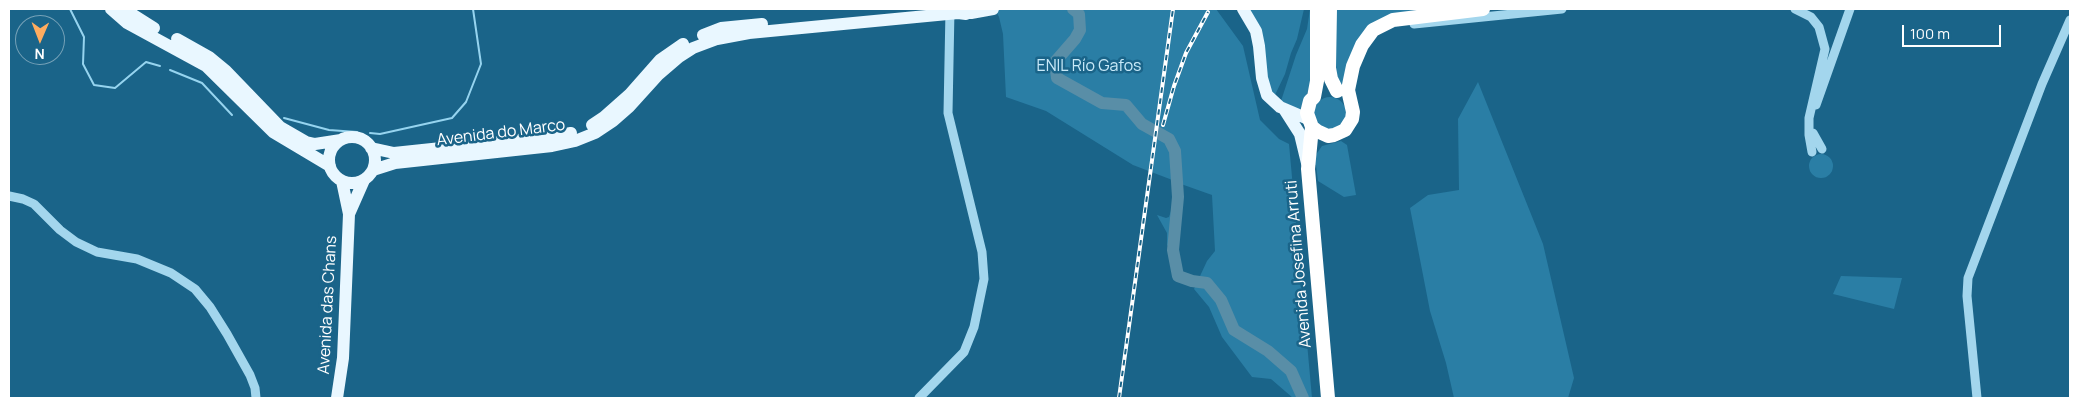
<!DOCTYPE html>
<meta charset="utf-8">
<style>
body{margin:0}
#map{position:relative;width:2079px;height:407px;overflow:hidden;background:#1a6489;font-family:Manrope,sans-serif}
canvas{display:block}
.frame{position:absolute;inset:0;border:10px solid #fff;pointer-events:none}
.north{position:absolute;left:15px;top:15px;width:50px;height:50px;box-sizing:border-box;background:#1a6489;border:1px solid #76a2b8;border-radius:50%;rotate:181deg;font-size:14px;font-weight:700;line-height:20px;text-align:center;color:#fff}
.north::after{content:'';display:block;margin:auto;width:18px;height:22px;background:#ffac5f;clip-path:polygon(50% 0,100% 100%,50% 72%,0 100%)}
.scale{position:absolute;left:1902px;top:25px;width:99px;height:22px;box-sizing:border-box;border:2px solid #fff;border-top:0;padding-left:6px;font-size:15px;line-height:18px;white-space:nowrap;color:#fff;-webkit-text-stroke:4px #1a6489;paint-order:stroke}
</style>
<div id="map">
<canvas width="2079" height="407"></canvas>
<div class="frame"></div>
<div class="north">N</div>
<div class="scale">100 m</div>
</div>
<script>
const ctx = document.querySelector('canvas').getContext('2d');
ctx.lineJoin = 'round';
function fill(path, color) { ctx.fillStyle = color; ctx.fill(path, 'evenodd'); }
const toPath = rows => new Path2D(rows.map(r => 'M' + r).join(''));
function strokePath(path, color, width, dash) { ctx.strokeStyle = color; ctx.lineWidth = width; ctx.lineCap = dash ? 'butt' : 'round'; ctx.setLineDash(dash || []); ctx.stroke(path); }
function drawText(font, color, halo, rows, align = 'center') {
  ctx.font = font + ' Manrope,sans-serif'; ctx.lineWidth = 5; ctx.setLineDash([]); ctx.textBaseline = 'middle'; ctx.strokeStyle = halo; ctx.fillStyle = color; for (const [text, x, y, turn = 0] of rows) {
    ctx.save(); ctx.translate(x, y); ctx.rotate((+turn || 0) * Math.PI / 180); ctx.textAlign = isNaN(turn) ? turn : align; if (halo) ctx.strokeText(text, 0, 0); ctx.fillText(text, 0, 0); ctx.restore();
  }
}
const green = toPath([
 [995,9,1216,9,1243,46,1260,120,1279,139,1289,144,1312,398,1293,398,1271,379,1252,377,1222,337,1209,307,1194,289,1207,261,1215,251,1212,195,1181,184,1179,231,1176,237,1167,246,1167,233,1157,215,1166,218,1169,217,1173,205,1175,181,1133,165,1046,111,1006,97,1003,34,999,17],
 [1247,9,1304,9,1297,39,1291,53,1285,74,1275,95,1269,89],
 [1310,9,1313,9,1311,84,1300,110,1281,101,1296,55,1307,29],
 [1333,9,1448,9,1379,23,1343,87,1339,84,1333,69],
 [1478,82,1543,244,1574,378,1568,398,1454,398,1446,363,1430,311,1410,208,1428,195,1459,190,1458,119],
 '1314 113a16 16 0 1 1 32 0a16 16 0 1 1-32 0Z',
 [1341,141,1347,145,1356,195,1344,197,1318,181,1316,165,1313,165,1313,159,1322,146],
 '1809 166a12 12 0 1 1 24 0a12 12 0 1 1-24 0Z',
 [1841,276,1902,278,1894,309,1833,294]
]);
const stream = toPath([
 [70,9,84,37,83,64,94,85,115,88,146,62,160,66],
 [170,70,202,83,232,115],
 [284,118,329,130,357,132],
 [370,133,380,134,452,118,466,102,481,64,473,9]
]);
const river = toPath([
 [1073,9,1079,14,1080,30,1075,39,1055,62,1057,78,1102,103,1126,105,1142,124,1169,139,1175,151,1178,197,1173,250,1178,276,1192,281,1207,283,1221,300,1234,330,1268,351,1291,371,1303,398]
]);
const minor = toPath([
 [1795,9,1811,17,1819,27,1825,49,1809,118,1809,135,1812,152],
 [1414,24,1562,9],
 [1816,105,1850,9],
 [1813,133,1822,149],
 [9,196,23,199,34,204,60,230,76,242,97,252,137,259,171,273,195,289,210,307,227,334,250,375,255,388,256,398],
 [919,398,964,352,974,327,984,279,982,252,948,113,950,10],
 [1977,398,1967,296,1968,278,2042,84,2070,20]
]);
const major = toPath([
 [111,9,127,23,206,66,273,132,330,166],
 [124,9,154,28],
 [952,9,958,13,966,14,976,9],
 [1243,9,1256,31,1259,46,1262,78,1267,95,1280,107,1308,119],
 [971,13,993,9],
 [703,35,721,28,762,24],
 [177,39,209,57,226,71,280,127,306,142,315,144,341,140],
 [1284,109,1300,134,1307,163],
 [592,125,604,117,630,94,660,60,683,44],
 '329 160a23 23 0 1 1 46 0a23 23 0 1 1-46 0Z',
 [371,148,394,153,555,136,571,133],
 [373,170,395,163,552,146,575,141,595,133,613,121,629,107,658,75,679,57,693,48,717,39,749,33,958,13],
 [349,214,364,180],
 [337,398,343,358,349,214,342,181]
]);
const highway = toPath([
 [1317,9,1317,81,1314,97,1310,101,1307,113,1312,127,1317,131,1328,136,1334,135,1345,130,1352,119,1353,112,1348,90,1353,66,1362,45,1373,30,1393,20,1483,9],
 [1330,9,1329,68,1331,79,1337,91],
 [1312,127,1308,169,1328,398]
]);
const rail = toPath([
 [1163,125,1174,86,1186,53,1208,12],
 [1119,398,1173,9]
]);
const parkNames = [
 ["ENIL Río Gafos",1089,67]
];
const streetNames = [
 ["Avenida do Marco",501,133,-7],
 ["Avenida Josefina Arruti",1299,264,-95],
 ["Avenida das Chans",328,305,-87]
];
fill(green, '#2a7ea5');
strokePath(stream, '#96d4ef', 2);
strokePath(river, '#598ea7', 12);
strokePath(minor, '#a3d6ed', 9);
strokePath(major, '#e9f7ff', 12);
strokePath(highway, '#fff', 14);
strokePath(rail, '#fff', 4);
strokePath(rail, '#1a6489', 2, [5.5]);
drawText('16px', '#c9eaf9', '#1a6489', parkNames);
drawText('16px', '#fff', '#1a6489', streetNames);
</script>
